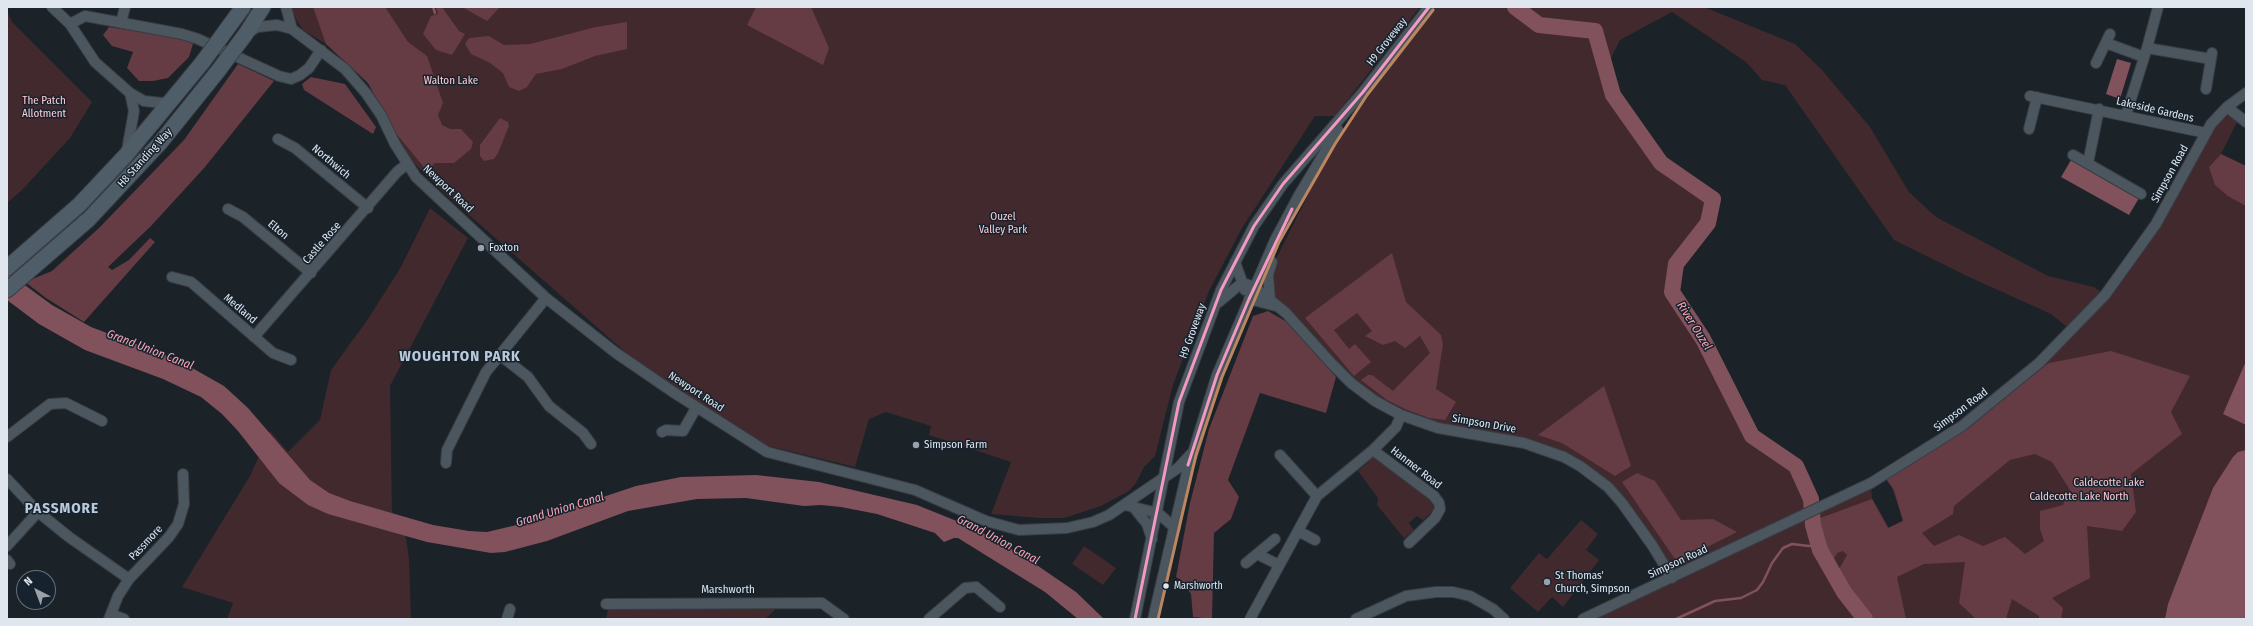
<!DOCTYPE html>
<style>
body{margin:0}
#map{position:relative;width:2253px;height:626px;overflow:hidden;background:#1b2228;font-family:"Fira Sans Condensed",sans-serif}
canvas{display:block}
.frame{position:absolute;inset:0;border:8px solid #dfe6ee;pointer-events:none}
.north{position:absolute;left:16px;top:570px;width:40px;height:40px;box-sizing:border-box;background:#16222d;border:1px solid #66707a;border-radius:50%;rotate:318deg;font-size:11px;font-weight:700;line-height:16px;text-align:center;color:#dfe6ee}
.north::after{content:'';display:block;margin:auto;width:14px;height:18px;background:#9aa1a9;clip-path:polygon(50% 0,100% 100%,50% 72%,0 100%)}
</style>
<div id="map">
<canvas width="2253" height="626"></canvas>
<div class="frame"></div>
<div class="north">N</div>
</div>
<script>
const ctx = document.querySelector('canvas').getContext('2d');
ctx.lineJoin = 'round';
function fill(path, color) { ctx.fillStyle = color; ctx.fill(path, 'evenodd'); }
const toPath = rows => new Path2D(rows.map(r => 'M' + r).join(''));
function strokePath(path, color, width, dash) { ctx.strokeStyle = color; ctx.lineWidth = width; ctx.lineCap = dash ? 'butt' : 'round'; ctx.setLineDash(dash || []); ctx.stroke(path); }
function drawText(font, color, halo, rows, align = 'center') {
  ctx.font = font + ' "Fira Sans Condensed",sans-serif'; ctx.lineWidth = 3; ctx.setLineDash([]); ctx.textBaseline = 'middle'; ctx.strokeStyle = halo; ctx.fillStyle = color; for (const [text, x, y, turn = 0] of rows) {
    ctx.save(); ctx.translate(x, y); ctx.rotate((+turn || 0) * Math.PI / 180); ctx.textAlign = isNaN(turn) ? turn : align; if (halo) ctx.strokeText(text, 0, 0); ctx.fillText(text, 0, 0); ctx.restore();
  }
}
const green = toPath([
 [290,7,1420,7,1335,116,1315,116,1242,228,1209,291,1194,329,1173,385,1155,456,1144,467,1136,483,1129,491,1101,506,1064,518,1039,518,991,514,1011,462,929,435,931,426,886,412,869,419,855,467,768,446,678,392,632,358,444,193,413,162,402,146,368,83,326,44,303,30,297,21],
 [1430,7,1704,7,1795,44,1822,70,1870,127,1909,192,1936,217,2048,276,2094,287,2105,295,2227,107,2239,118,2221,154,2246,166,2246,619,1583,619,1672,578,1622,503,1564,457,1438,428,1375,401,1277,307,1272,278,1275,261,1333,145],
 [1672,12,1746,62,1762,80,1785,85,1894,240,1967,276,2051,314,2072,331,1935,444,1884,476,1892,488,1903,520,1889,528,1872,498,1871,483,1813,512,1811,499,1796,466,1752,435,1703,339,1672,292,1676,263,1708,223,1713,199,1661,163,1613,95,1608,76,1612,56,1620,40],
 [7,11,12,22,92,102,70,138,22,190,7,203],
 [430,208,468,238,390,386,392,512,406,537,409,559,411,619,227,619,233,603,182,587,250,476,270,431,288,452,320,420,331,370,368,319,401,267],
 [1374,457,1431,498,1434,510,1423,520,1417,516,1409,523,1414,530,1404,538,1377,505,1378,498,1358,471],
 [1581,520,1598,534,1586,550,1599,560,1563,607,1552,597,1538,612,1510,588,1539,553,1547,559],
 [1084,546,1116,568,1103,585,1072,564],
 [774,607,775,610,765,619,606,619,608,609]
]);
const forest = toPath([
 [313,7,385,7,408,42,427,56,443,103,438,115,442,125,450,129,461,129,473,142,471,149,454,163,435,163,427,171,394,131,368,83,326,44],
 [436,7,442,7,459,31,465,34,452,55,436,50,423,34,431,16,438,14],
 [462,7,500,7,487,21],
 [756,7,811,7,829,48,823,65,747,25],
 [627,22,627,49,595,56,562,69,536,74,527,87,519,91,509,87,503,73,490,63,471,54,465,44,469,38,489,36,504,45,530,44,596,27],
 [109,27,179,38,193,44,189,57,168,78,153,81,139,81,127,68,133,52,112,46,103,35],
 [238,64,274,81,205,167,151,226,108,267,112,270,129,260,150,238,155,242,84,322,46,298,25,282,52,271,99,228,184,140],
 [311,77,345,84,376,127,373,134,304,90,302,84],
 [500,118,508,122,509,126,498,153,494,159,484,161,480,156,480,145],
 [2221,154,2246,166,2246,206,2228,196,2215,185,2209,167],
 [1392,253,1406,302,1441,335,1443,344,1436,389,1456,402,1445,420,1429,418,1405,409,1387,400,1361,380,1368,375,1372,375,1393,391,1430,353,1420,336,1405,348,1395,341,1383,345,1365,336,1372,331,1357,313,1334,330,1349,349,1355,344,1371,362,1354,376,1305,318],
 [1268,311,1287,322,1336,377,1326,413,1260,393,1228,480,1239,497,1231,519,1214,533,1212,619,1193,617,1191,594,1182,581,1176,577,1190,503,1209,429,1253,316],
 [2111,351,2190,376,2171,412,2182,434,2131,474,2136,512,2122,531,2087,526,2090,578,2052,598,2063,608,2061,619,2039,619,2039,616,2012,599,2006,619,1976,619,1959,603,1965,562,1924,564,1897,577,1906,619,1874,619,1838,571,1847,555,1843,551,1837,553,1832,562,1824,547,1815,520,1872,499,1888,528,1903,521,1894,490,1884,476,2049,363],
 [2035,454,2052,462,2070,490,2063,505,2040,511,2040,529,2044,541,2025,554,2005,537,1983,546,1959,535,1934,546,1922,533,1953,514,1954,506,2010,460],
 [1604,386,1631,466,1615,476,1562,443,1538,435],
 [1637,473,1655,481,1681,520,1713,519,1737,532,1677,562,1622,482]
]);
const water = toPath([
 [2117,59,2131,63,2120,99,2106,94],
 [2071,160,2139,198,2129,215,2061,177],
 [7,272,52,305,91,327,178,360,224,386,248,408,310,480,329,493,350,501,433,525,469,531,487,532,525,523,636,486,681,477,756,475,819,482,917,505,974,528,1025,557,1076,592,1104,619,1078,619,1045,592,958,538,954,538,944,542,935,533,877,514,841,507,821,505,804,506,746,498,697,499,628,511,547,541,505,552,491,553,427,542,328,514,308,505,279,483,238,431,222,414,201,397,163,379,85,350,39,324,7,300],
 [2246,361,2246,425,2223,414],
 [2246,450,2246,619,2165,619,2168,604,2213,488,2233,457,2238,452]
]);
const stream = toPath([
 [433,7,435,13],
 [1676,619,1715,601,1741,598,1757,590,1763,582,1772,563,1783,548,1792,544,1809,546,1818,544]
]);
const river = toPath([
 [1515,7,1539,25,1595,31,1613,95,1661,163,1713,199,1708,223,1676,264,1672,292,1703,339,1752,436,1796,466,1811,499,1813,525,1820,550,1844,592,1865,619]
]);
const minor = toPath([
 [52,7,70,24,95,62,130,93,144,101,162,103,173,100],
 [286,7,292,29,345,69,366,93,381,115,395,144,416,177,546,298,616,353,676,394,767,452,915,490,986,521,1019,530,1067,528,1093,522,1109,515,1178,468,1191,454],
 [121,23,125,7],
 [70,24,85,16,182,34,198,39,279,76,291,79,300,75,309,68,321,50],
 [248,33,257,27,277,25,292,29],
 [2106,43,2144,57],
 [2147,48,2211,59],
 [2096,63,2110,34],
 [2206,89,2212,53],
 [2030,96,2206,133],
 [2227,107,2246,122],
 [2126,115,2147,48,2158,7],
 [2029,129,2037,97],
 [278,139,295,148,368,208],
 [127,150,134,111,130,93],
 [2073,155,2141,194],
 [2088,163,2099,109],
 [228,209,243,217,311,273],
 [1235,262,1245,290],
 [172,277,191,282,273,353,291,360],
 [1249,299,1276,306],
 [1270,299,1268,275,1272,262],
 [1219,302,1238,286,1246,284,1254,287,1286,313,1332,364,1351,383,1375,401,1401,415,1438,428,1524,443,1564,457,1580,466,1608,487,1622,503,1652,545,1672,578],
 [254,337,397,172,407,164],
 [500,355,528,377,549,406,583,433,591,444],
 [662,432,666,430,683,431,696,408],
 [7,437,50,404,66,403,102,421],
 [1373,450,1434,496,1439,503,1440,509,1435,518,1409,543],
 [1280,455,1317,496],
 [446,463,447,450,486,372,546,298],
 [7,479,38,512,69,537,129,579],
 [1125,505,1158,513,1175,528],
 [1135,509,1147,524,1152,539],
 [1298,531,1315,540],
 [7,546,38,512],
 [1257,554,1279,565],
 [7,560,10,564],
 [1246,563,1275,539],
 [606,604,822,603,844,619],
 [111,614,124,619],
 [109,619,118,596,129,579,169,537,178,524,184,504,183,474],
 [507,619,510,609],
 [929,619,965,588,976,587,1000,607],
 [1135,619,1179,402,1221,290,1254,226,1283,184,1363,92,1429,7],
 [1153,619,1187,472,1217,375,1275,240,1299,195,1338,130],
 [1250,619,1317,496,1373,450,1396,427,1401,415],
 [1356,619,1406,596,1436,592,1453,592,1470,596,1493,609,1504,619],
 [1583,619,1871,483,1962,426,2039,363,2105,295,2156,224,2211,124,2227,107,2246,93]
]);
const highway = toPath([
 [227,29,243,7],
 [245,35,263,7],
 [7,268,79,205,126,155,202,63],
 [7,290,89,219,160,143,218,71]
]);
const highwayBridge = toPath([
 [202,63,227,29],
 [218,71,245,35]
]);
const bus1 = toPath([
 [1188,465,1217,375,1249,299,1292,209],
 [1135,619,1179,402,1221,290,1254,226,1283,184,1363,92,1429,7]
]);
const bus2 = toPath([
 [1158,619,1196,455,1222,377,1279,242,1335,144,1367,95,1433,10]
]);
const markers = [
 [481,248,4,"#9aa1a9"],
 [916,445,4,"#9aa1a9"],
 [1547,582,4,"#9aa1a9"],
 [1166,586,3.5,"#dfe6ee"]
];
const busNames = [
 ["Marshworth",1174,586]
];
const streetNames = [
 ["H9 Groveway",1387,42,-52],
 ["Lakeside Gardens",2155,110,13],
 ["H8 Standing Way",145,158,-48],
 ["Northwich",331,162,40],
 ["Simpson Road",2170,174,-61],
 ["Newport Road",448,189,43],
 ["Elton",278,230,40],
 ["Castle Rose",322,243,-49],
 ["Medland",240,309,40],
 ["H9 Groveway",1193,331,-70],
 ["Newport Road",696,392,33],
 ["Simpson Road",1961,410,-37],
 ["Simpson Drive",1484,424,10],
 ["Hanmer Road",1416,468,38],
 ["Passmore",146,543,-47],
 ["Simpson Road",1678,562,-25],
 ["Marshworth",728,590]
];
const parkNames = [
 ["Walton Lake",451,81],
 ["The Patch",44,101],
 ["Allotment",44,114],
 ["Ouzel",1003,217],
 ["Valley Park",1003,230],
 ["Caldecotte Lake",2109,483],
 ["Caldecotte Lake North",2079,497]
];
const poiNames = [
 ["Foxton",489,248],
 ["Simpson Farm",924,445],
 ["St Thomas'",1555,576],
 ["Church, Simpson",1555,589]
];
const waterNames = [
 ["River Ouzel",1694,326,58],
 ["Grand Union Canal",150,350,21],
 ["Grand Union Canal",560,510,-17],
 ["Grand Union Canal",998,540,28]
];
const districtNames = [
 ["WOUGHTON PARK",460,357],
 ["PASSMORE",62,509]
];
fill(green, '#42292e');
fill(forest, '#653b44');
fill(water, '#81525b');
strokePath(stream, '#81525b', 2.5);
strokePath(river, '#81525b', 16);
strokePath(minor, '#373d43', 12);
strokePath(highway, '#373d43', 17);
strokePath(minor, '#4b565f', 10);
strokePath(highway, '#4f5d69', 15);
strokePath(highwayBridge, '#373d43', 17, []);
strokePath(highwayBridge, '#4f5d69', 15);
strokePath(bus1, '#f29ac2', 3);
strokePath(bus2, '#bb8660', 3);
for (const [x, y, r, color] of markers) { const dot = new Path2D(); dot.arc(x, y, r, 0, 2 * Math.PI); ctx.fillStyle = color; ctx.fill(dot); strokePath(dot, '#16222d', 1.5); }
drawText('10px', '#dfe6ee', '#16222d', busNames, 'left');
drawText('11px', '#dfe6ee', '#16222d', streetNames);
drawText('11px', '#fecad1', '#16222d', parkNames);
drawText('11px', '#dfe6ee', '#16222d', poiNames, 'left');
drawText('italic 12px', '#f8a4b2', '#16222d', waterNames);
ctx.letterSpacing = '1px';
drawText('bold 15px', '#bbcad9', '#16222d', districtNames);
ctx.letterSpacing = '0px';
</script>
